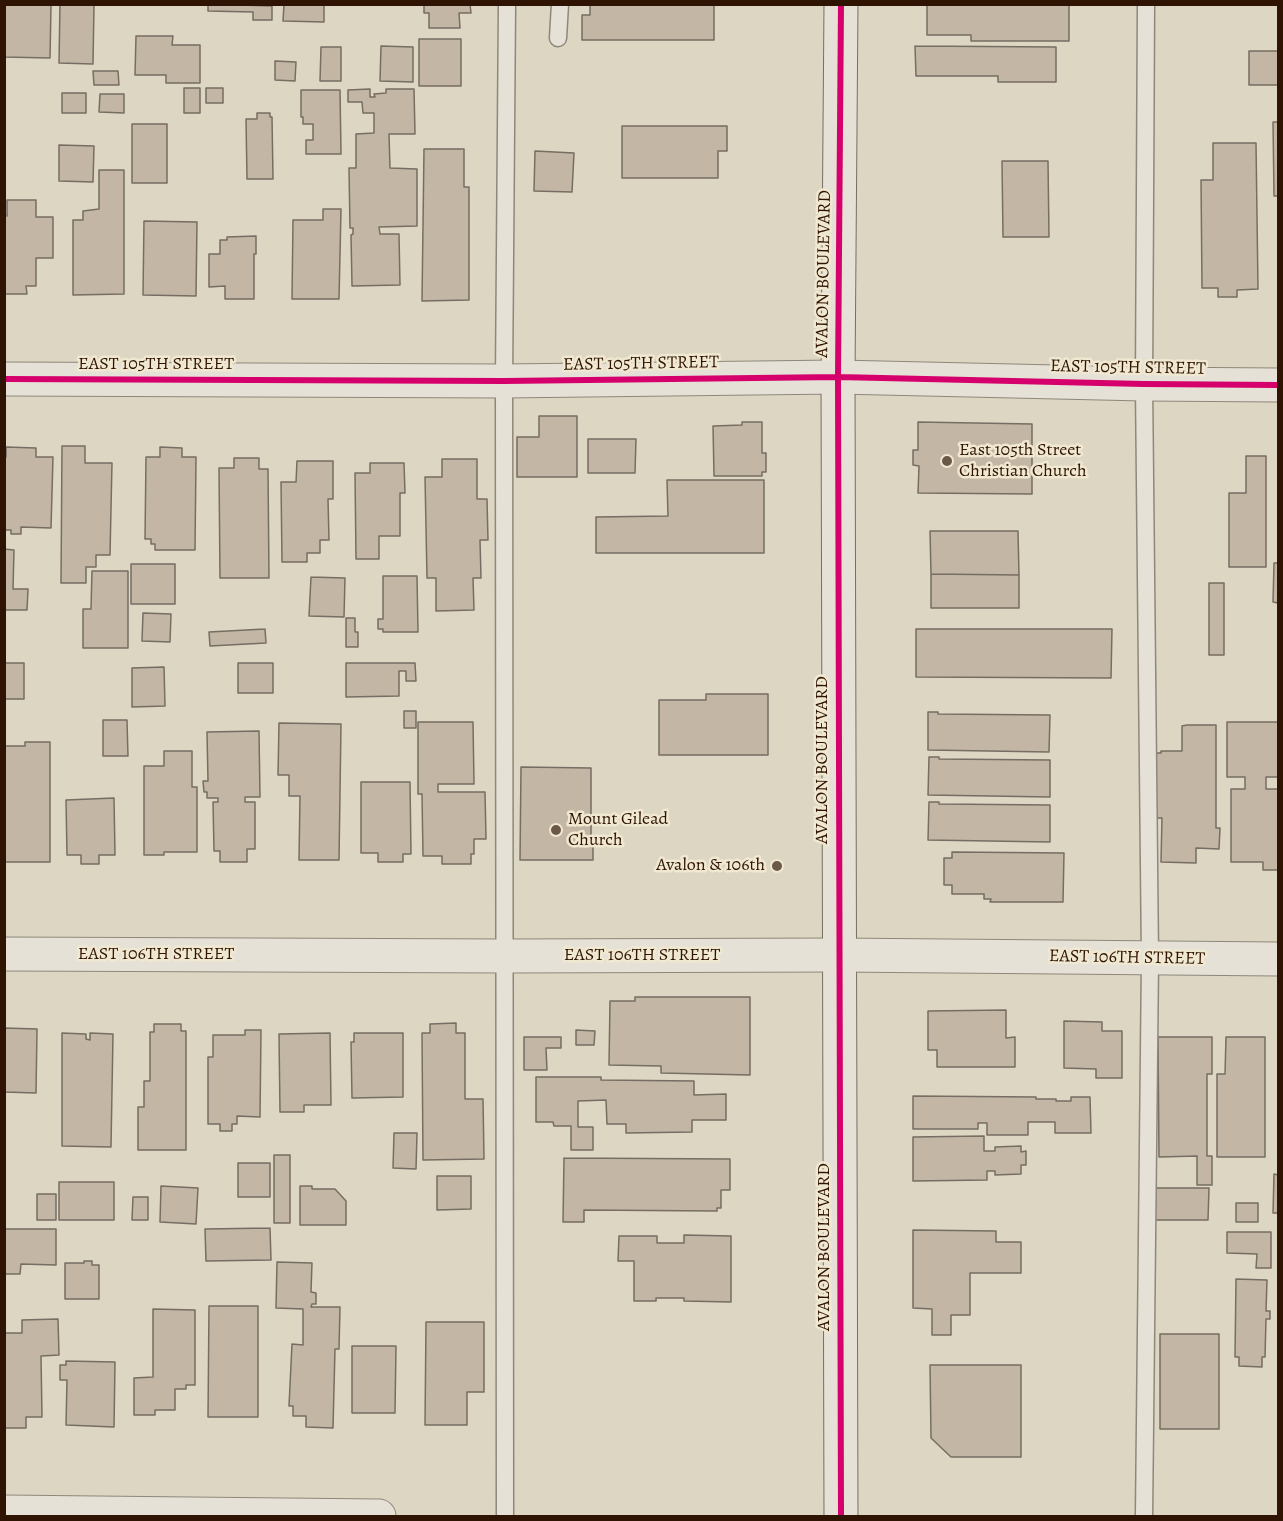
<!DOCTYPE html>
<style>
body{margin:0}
#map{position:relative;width:1283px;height:1521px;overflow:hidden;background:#ddd6c3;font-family:Alegreya,serif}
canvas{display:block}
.frame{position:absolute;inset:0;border:6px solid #2f1404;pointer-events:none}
</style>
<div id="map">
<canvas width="1283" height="1521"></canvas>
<div class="frame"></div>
</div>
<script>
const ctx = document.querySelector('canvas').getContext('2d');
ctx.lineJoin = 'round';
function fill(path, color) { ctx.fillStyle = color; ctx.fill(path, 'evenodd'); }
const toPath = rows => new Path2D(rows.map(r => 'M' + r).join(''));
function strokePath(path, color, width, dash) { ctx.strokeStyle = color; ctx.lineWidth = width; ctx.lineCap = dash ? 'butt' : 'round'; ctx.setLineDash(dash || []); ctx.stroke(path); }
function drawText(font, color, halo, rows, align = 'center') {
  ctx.font = font + ' Alegreya,serif'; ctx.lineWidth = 5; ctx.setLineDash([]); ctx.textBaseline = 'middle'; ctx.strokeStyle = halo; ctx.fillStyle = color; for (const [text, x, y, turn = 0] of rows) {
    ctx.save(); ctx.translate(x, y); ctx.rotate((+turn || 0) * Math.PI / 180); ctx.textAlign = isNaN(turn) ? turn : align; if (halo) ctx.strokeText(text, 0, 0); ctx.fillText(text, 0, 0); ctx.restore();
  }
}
const building = toPath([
 [4,4,51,4,50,58,4,57,4,4],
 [60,4,94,4,93,64,59,63,60,4],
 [208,4,272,6,272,20,253,20,253,12,208,11,208,4],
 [284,4,324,4,324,22,283,21,284,4],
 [424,4,470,4,471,13,459,13,460,28,429,28,429,13,424,13,424,4],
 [590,4,714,4,714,40,582,40,582,15,590,15,590,4],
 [927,4,1069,4,1069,41,971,41,971,35,927,35,927,4],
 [136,36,173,36,172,45,200,45,200,83,166,83,166,75,135,75,136,36],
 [419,39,461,39,461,86,419,86,419,39],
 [381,46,413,47,413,82,380,81,381,46],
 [915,46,1056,47,1056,82,998,82,998,76,916,76,915,46],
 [321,47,341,47,341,81,320,81,321,47],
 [1249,51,1278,51,1278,85,1249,85,1249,51],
 [275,61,296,62,295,81,275,80,275,61],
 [93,71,118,71,119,85,94,85,93,71],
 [184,88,200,88,200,113,184,113,184,88],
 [206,88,223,88,223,103,206,103,206,88],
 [370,89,370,97,375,97,374,94,386,93,386,89,414,89,415,134,389,134,390,168,417,169,417,226,379,227,380,234,399,234,400,285,352,286,351,235,353,234,353,228,350,228,349,168,356,168,356,134,374,133,374,113,363,113,362,102,348,102,348,90,370,89],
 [301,90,340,90,341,154,306,154,306,140,313,140,313,124,303,124,303,117,301,117,301,90],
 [62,93,86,93,86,113,62,113,62,93],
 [100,94,124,94,124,113,99,112,100,94],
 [257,113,270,113,270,117,272,117,273,179,247,179,246,119,257,119,257,113],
 [1273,122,1278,122,1278,196,1274,196,1273,122],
 [132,124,167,124,167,183,132,183,132,124],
 [622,126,727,126,727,151,718,151,718,178,622,178,622,126],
 [1213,143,1256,143,1258,289,1237,290,1237,297,1218,297,1218,288,1202,288,1201,180,1213,180,1213,143],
 [59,145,94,146,93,182,59,181,59,145],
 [424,149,464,149,464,187,469,187,469,300,422,301,424,149],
 [535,151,574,153,572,192,534,191,535,151],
 [1002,161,1048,161,1049,237,1003,237,1002,161],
 [99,170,124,170,124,294,73,295,73,220,83,220,83,211,99,209,99,170],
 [7,200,36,200,36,217,53,217,53,258,36,258,36,286,26,286,27,294,4,294,4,216,7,216,7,200],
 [323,209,341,209,339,299,292,299,293,220,323,220,323,209],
 [144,221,197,222,196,296,143,295,144,221],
 [256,236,256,254,254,254,254,299,225,299,225,286,209,287,209,254,220,254,220,240,227,240,227,237,256,236],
 [539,416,577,416,577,477,517,477,517,437,539,437,539,416],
 [742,422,762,422,762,453,766,453,766,472,762,472,762,476,714,476,713,426,742,425,742,422],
 [918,422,1032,424,1032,494,918,493,919,466,913,465,913,450,918,450,918,422],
 [588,439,636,439,635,473,588,473,588,439],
 [62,446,85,446,85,463,112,463,110,555,96,555,96,567,86,567,86,583,61,583,62,446],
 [6,447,36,448,36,457,53,457,51,528,21,527,21,534,11,534,11,530,4,530,4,457,6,457,6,447],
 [160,447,182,448,182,457,196,457,195,550,155,550,155,544,151,544,151,539,145,539,146,457,160,457,160,447],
 [1246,456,1266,456,1266,567,1229,567,1229,493,1246,493,1246,456],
 [234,458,259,458,259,469,268,469,269,578,220,578,219,468,234,468,234,458],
 [442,459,477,459,477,499,487,499,488,540,480,540,481,578,473,578,474,610,436,611,436,578,427,578,425,477,442,477,442,459],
 [297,461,333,461,333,499,328,499,329,540,320,540,320,553,307,553,307,562,282,562,281,482,296,482,297,461],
 [370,463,404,463,405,493,400,493,400,536,379,536,379,559,356,559,355,473,370,473,370,463],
 [667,480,764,480,764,553,596,553,596,517,668,516,667,480],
 [930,531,1018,531,1019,575,931,574,930,531],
 [4,549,14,550,13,589,28,589,27,610,4,610,4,549],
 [1274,563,1278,563,1278,603,1273,602,1274,563],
 [131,564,175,564,175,604,131,604,131,564],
 [92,571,128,571,128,648,83,648,83,609,91,609,92,571],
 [931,574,1019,575,1019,608,931,608,931,574],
 [383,576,417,576,418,632,383,632,383,629,378,629,378,619,383,619,383,576],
 [311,577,345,578,344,617,309,616,311,577],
 [1209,583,1224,583,1224,655,1209,655,1209,583],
 [143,613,171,614,170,642,142,641,143,613],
 [346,618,355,618,355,632,358,632,358,647,346,647,346,618],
 [265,629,266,643,210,646,209,632,265,629],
 [916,629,1112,629,1111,678,916,677,916,629],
 [4,663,24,663,24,699,4,699,4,663],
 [238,663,273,663,273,693,238,693,238,663],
 [346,663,415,663,416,681,406,681,406,671,399,671,399,696,346,697,346,663],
 [164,667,165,706,132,707,132,668,164,667],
 [706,694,768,694,768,755,659,755,659,700,706,700,706,694],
 [404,711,416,711,416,728,404,728,404,711],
 [928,712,938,712,938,714,1050,715,1049,752,928,750,928,712],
 [103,720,127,720,128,756,103,756,103,720],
 [418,722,473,722,474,784,438,784,438,792,485,792,486,839,474,839,474,854,471,854,471,864,442,864,442,856,423,856,422,794,418,794,418,722],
 [1227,722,1278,722,1278,777,1266,777,1266,789,1278,789,1278,870,1263,870,1263,862,1231,862,1231,789,1245,789,1245,777,1227,777,1227,722],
 [279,723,341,724,339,860,299,860,300,796,289,796,289,775,278,775,279,723],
 [1187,725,1216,725,1216,828,1220,828,1219,849,1196,848,1196,863,1161,862,1162,818,1155,818,1155,753,1161,753,1161,751,1182,751,1182,726,1187,725],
 [259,731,260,797,245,797,245,802,255,802,255,849,247,849,247,862,220,862,220,851,214,851,213,802,218,802,218,798,207,798,207,792,204,792,203,781,208,781,207,732,259,731],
 [25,742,50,742,50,862,4,862,4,746,25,746,25,742],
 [164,751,192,751,192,787,197,787,197,852,164,852,164,855,144,855,144,766,164,766,164,751],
 [929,757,939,757,939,759,1050,760,1050,797,928,795,929,757],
 [521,767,591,768,591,839,593,839,593,860,520,860,521,767],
 [361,782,410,782,411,854,403,854,403,862,378,862,378,853,361,853,361,782],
 [114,798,115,855,99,855,99,864,81,864,81,855,67,855,66,800,114,798],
 [929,802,939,802,939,804,1050,805,1050,842,928,840,929,802],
 [952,852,1064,853,1063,902,990,902,991,899,984,899,984,894,952,894,952,885,944,885,944,858,952,858,952,852],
 [635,997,750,997,750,1075,661,1073,661,1066,609,1065,610,1001,635,1001,635,997],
 [1006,1010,1006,1038,1015,1037,1015,1067,937,1067,937,1050,928,1050,928,1011,1006,1010],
 [1064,1021,1102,1022,1102,1031,1122,1031,1122,1078,1096,1078,1096,1069,1064,1068,1064,1021],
 [456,1023,456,1033,465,1033,465,1099,483,1099,484,1159,423,1160,422,1033,430,1033,430,1024,456,1023],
 [154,1024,181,1024,181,1031,186,1031,186,1150,138,1150,138,1107,144,1107,144,1081,150,1081,150,1032,154,1032,154,1024],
 [4,1028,37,1029,36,1093,4,1092,4,1028],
 [245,1030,261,1030,260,1117,237,1116,237,1124,232,1124,232,1131,220,1131,220,1124,208,1124,208,1057,213,1057,213,1035,245,1035,245,1030],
 [576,1030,595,1031,594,1045,576,1045,576,1030],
 [62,1033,86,1034,86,1039,90,1040,90,1033,113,1034,111,1147,62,1146,62,1033],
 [330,1033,331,1105,304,1105,304,1112,280,1112,279,1034,330,1033],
 [354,1033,403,1033,403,1097,352,1098,351,1042,354,1042,354,1033],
 [524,1037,561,1037,561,1048,546,1048,547,1070,524,1070,524,1037],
 [1158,1037,1212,1037,1212,1074,1207,1074,1207,1156,1212,1156,1212,1185,1197,1185,1197,1156,1159,1157,1158,1037],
 [1226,1037,1265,1037,1265,1157,1217,1157,1217,1074,1225,1074,1226,1037],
 [536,1077,601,1077,601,1080,694,1081,694,1095,726,1094,726,1120,692,1120,692,1132,626,1133,626,1124,607,1124,606,1100,578,1101,578,1127,593,1127,593,1150,571,1150,571,1126,554,1126,553,1122,536,1122,536,1077],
 [913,1096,1036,1097,1036,1099,1056,1099,1056,1101,1071,1101,1071,1097,1090,1097,1091,1133,1055,1133,1055,1122,1028,1122,1028,1135,987,1135,987,1123,978,1123,978,1129,913,1129,913,1096],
 [394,1133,417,1133,416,1169,393,1168,394,1133],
 [984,1136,984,1151,995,1151,995,1147,1021,1146,1021,1152,1026,1151,1026,1165,1021,1165,1021,1174,995,1175,995,1171,987,1171,987,1180,913,1181,913,1137,984,1136],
 [274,1155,290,1155,290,1223,274,1223,274,1155],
 [564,1158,730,1159,730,1190,721,1190,721,1208,717,1208,717,1211,584,1210,584,1222,563,1222,564,1158],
 [238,1163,270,1163,270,1197,238,1197,238,1163],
 [1274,1174,1278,1175,1278,1213,1273,1213,1274,1174],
 [437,1176,471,1176,471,1209,437,1210,437,1176],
 [59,1182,114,1182,114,1220,59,1220,59,1182],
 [161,1186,198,1188,196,1224,160,1222,161,1186],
 [300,1186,312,1186,312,1189,335,1189,346,1201,346,1225,300,1225,300,1186],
 [1156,1188,1209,1188,1208,1220,1155,1220,1156,1188],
 [37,1194,56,1194,56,1220,37,1220,37,1194],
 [133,1197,148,1197,148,1220,132,1220,133,1197],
 [1236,1203,1258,1203,1258,1222,1236,1222,1236,1203],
 [270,1228,271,1260,206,1261,205,1229,270,1228],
 [4,1229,56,1229,56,1265,21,1264,20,1274,4,1274,4,1229],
 [913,1230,996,1231,996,1242,1021,1242,1021,1273,970,1273,970,1315,951,1315,951,1335,932,1335,932,1309,913,1308,913,1230],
 [1227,1232,1271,1232,1271,1268,1256,1268,1257,1254,1227,1253,1227,1232],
 [684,1235,731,1236,731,1302,684,1301,684,1298,656,1298,656,1301,634,1301,634,1261,618,1261,619,1236,657,1236,657,1243,684,1243,684,1235],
 [84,1261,92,1261,92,1265,99,1265,99,1299,65,1299,65,1263,84,1263,84,1261],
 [277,1262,312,1263,311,1292,316,1293,316,1304,312,1304,311,1307,340,1307,339,1349,335,1349,333,1428,306,1427,306,1416,293,1416,293,1406,289,1406,292,1344,303,1345,303,1309,276,1308,277,1262],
 [1236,1279,1267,1280,1266,1311,1270,1311,1270,1319,1266,1319,1265,1357,1262,1357,1262,1367,1239,1366,1239,1357,1235,1357,1236,1279],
 [209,1306,258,1306,258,1417,208,1417,209,1306],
 [153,1309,195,1310,195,1385,186,1385,186,1389,175,1389,175,1410,155,1410,155,1415,134,1415,134,1378,153,1377,153,1309],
 [58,1319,59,1355,41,1356,42,1417,26,1417,26,1428,4,1428,4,1333,22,1333,22,1320,58,1319],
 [426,1322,484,1322,484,1392,467,1392,467,1425,425,1425,426,1322],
 [1160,1334,1219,1334,1219,1429,1160,1429,1160,1334],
 [352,1346,396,1346,395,1413,352,1413,352,1346],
 [66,1361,115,1362,114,1427,66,1425,67,1380,60,1380,60,1365,66,1365,66,1361],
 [930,1365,1021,1365,1021,1457,951,1457,931,1438,930,1365]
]);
const service = toPath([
 [558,38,560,4],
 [505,1516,504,381,507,4],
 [1144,1516,1150,959,1144,384,1146,4]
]);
const minor = toPath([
 [4,379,504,381,838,377,1144,384,1278,385],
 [4,954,505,956,838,955,1278,959],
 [4,1512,379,1516]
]);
const secondary = toPath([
 [841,1516,838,377,841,4]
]);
const cycleway = toPath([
 [4,379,504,381,838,377,1144,384,1278,385],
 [841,1516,838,377,841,4]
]);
const markers = [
 [947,461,6,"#6c5847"],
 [556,830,6,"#6c5847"],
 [777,866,6,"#6c5847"]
];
const streetNames = [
 ["AVALON BOULEVARD",824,274,-89],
 ["EAST 105TH STREET",641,364,-1],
 ["EAST 105TH STREET",156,365],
 ["EAST 105TH STREET",1128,368,1],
 ["AVALON BOULEVARD",823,760,-90],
 ["EAST 106TH STREET",156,955],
 ["EAST 106TH STREET",642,956],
 ["EAST 106TH STREET",1127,958,1],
 ["AVALON BOULEVARD",825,1247,-90]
];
const poiNames = [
 ["East 105th Street",959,451],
 ["Christian Church",959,472],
 ["Mount Gilead",568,820],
 ["Church",568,841],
 ["Avalon & 106th",765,866,"right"]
];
fill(building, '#c3b6a5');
strokePath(building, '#766e62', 1.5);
strokePath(service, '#8f877a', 19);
strokePath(minor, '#8f877a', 35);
strokePath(secondary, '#766e62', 35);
strokePath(service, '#e5e1d7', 16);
strokePath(minor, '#e5e1d7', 33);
strokePath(secondary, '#e5e1d7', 33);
strokePath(cycleway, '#d6006c', 6);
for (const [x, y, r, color] of markers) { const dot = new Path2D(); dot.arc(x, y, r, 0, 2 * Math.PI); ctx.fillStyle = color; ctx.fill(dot); strokePath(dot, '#f0e8d1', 2); }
drawText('18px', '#2f1404', '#f0e8d1', streetNames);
drawText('18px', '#2f1404', '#f0e8d1', poiNames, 'left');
</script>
